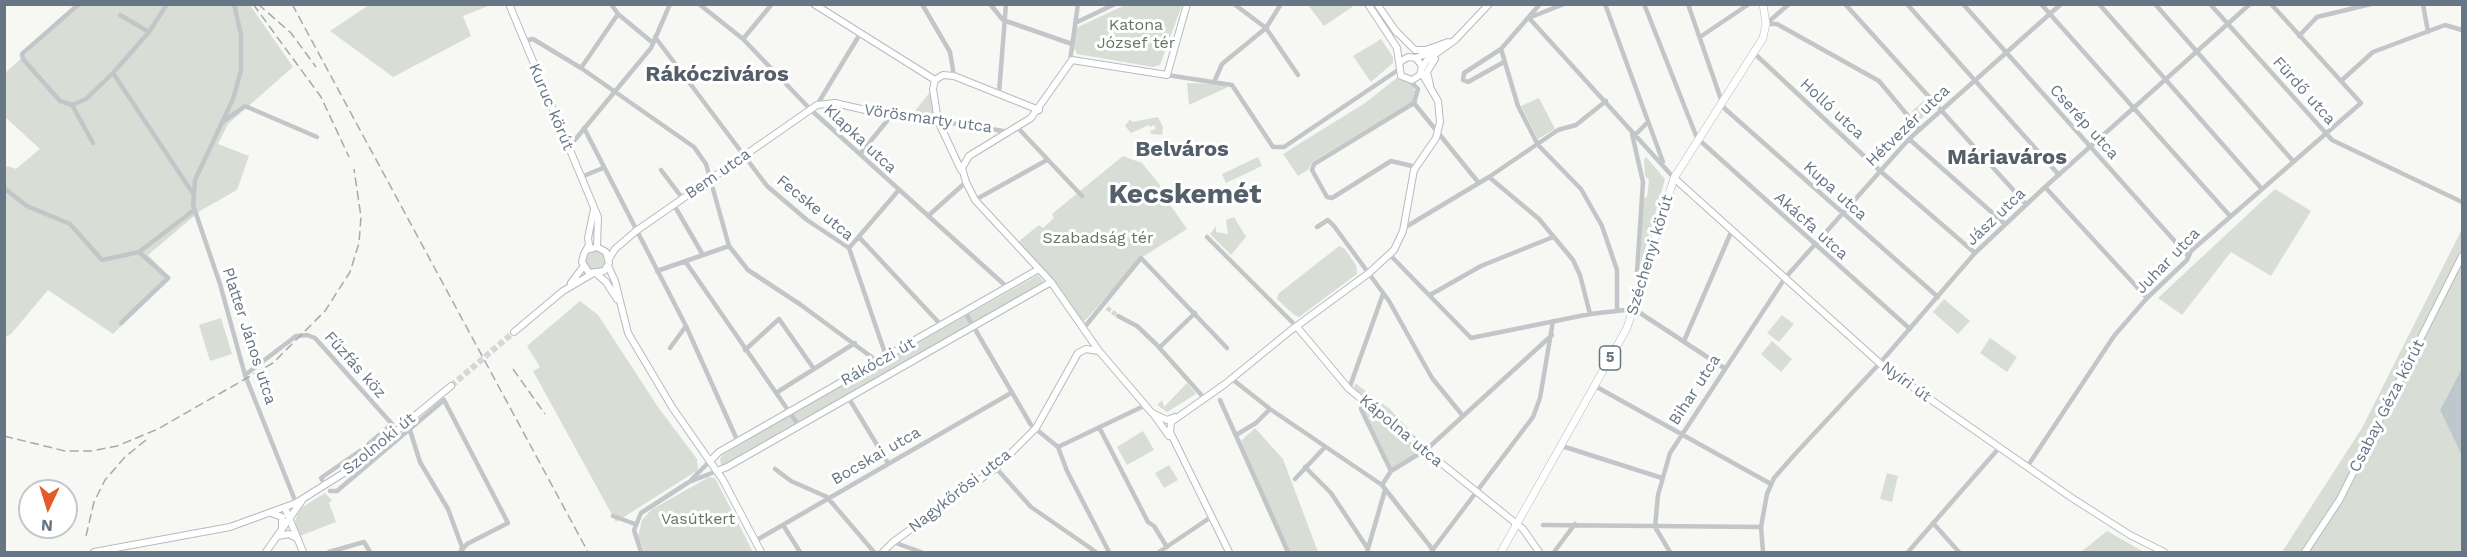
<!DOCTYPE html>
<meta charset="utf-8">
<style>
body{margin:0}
#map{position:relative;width:2467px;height:557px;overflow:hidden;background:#f7f7f4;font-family:"Work Sans",sans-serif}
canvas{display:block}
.frame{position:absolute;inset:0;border:6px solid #667685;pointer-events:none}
.north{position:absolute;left:18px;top:479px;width:60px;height:60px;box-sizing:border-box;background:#fff;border:2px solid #c2c8ce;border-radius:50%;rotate:184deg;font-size:16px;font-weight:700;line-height:24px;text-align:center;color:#667685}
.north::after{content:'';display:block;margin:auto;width:21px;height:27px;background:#e25b29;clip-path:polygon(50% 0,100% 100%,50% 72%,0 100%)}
</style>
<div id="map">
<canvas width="2467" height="557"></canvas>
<div class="frame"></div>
<div class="north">N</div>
</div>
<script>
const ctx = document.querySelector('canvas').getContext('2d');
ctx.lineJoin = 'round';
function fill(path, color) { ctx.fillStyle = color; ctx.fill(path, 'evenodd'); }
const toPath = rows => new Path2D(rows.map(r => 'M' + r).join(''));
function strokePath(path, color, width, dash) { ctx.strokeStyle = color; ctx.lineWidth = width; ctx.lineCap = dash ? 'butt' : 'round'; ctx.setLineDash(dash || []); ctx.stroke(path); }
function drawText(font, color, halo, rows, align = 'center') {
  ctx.font = font + ' "Work Sans",sans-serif'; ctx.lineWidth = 6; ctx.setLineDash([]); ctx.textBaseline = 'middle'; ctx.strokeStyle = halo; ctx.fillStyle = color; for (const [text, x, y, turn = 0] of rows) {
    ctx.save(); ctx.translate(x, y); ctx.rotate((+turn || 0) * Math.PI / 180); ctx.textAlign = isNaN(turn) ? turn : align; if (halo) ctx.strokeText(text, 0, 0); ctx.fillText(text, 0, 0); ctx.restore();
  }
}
const green = toPath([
 [81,4,250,5,293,67,228,124,218,144,249,156,237,190,200,211,148,255,171,278,113,334,48,290,11,334,5,337,5,168,8,166,16,169,40,149,5,117,4,74],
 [369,5,369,4,491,5,463,16,471,36,393,77,330,31],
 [1125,5,1182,5,1160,65,1153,67,1077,54,1073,46,1076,28],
 [1308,5,1355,5,1324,26],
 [1381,39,1393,57,1393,63,1371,82,1353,56],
 [1398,77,1412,84,1415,91,1415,100,1312,162,1308,170,1298,176,1283,154,1365,103],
 [1187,83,1221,84,1228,87,1189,105],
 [930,92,935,118,911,116],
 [1539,98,1555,129,1538,139,1521,106],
 [1927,98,1934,107,1920,120,1912,111],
 [1158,117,1163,127,1162,135,1151,134,1150,131,1156,129,1154,125,1150,127,1149,125,1131,133,1125,126,1130,119,1132,122],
 [1123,156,1142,163,1160,185,1159,189,1187,229,1141,258,1082,324,1048,274,1018,242,1039,225,1043,228,1054,218,1052,214],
 [1258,157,1262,166,1226,183,1222,174],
 [1646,157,1665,179,1640,267,1643,199,1647,197,1649,180,1645,176,1644,160],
 [2275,189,2311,211,2271,276,2231,252,2182,315,2158,298],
 [1234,217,1246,237,1231,255,1210,234,1216,226,1216,232,1228,234,1226,220],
 [2462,229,2462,368,2440,410,2462,456,2462,552,2282,552,2362,428],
 [1339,246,1344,248,1356,265,1357,274,1299,317,1294,315,1277,299,1278,294],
 '584 260a11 11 0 1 1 22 0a11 11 0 1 1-22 0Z',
 [1038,275,1044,282,1037,287,723,467,721,465,720,459,723,455,781,420],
 [1944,299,1970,321,1958,334,1933,312],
 [580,301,598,315,658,407,697,459,698,470,616,522,533,371,540,367,527,346],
 [1782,315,1794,324,1779,342,1767,333],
 [221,318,232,354,210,361,199,325],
 [1990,338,2017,357,2007,372,1980,353],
 [1772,341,1792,359,1781,372,1761,354],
 [1187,383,1196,394,1167,412,1157,405,1162,400,1164,407],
 [1355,383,1390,409,1425,447,1354,388],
 [1367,407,1421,451,1392,469,1364,410],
 [1255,428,1283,459,1318,552,1289,552,1241,441],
 [1143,431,1154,450,1127,465,1117,447],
 [1169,465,1178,480,1164,488,1155,473],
 [1887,473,1898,476,1892,502,1880,499],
 [709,477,715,478,753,552,644,552,638,537,642,520,651,510],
 [325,493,332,500,329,503,336,522,300,536,295,521,297,515,301,508],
 [2107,531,2144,552,2081,552]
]);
const water = toPath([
 [2462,368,2462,456,2440,410]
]);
const streetTunnel = toPath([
 [1107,308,1118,316]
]);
const secondaryTunnel = toPath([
 [451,386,514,332]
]);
const street = toPath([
 [79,4,22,54,23,59,60,101,72,105,86,99,113,73,149,32,167,4],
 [234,4,241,35,241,70,233,99,195,180,193,205,220,284,245,375,296,503],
 [611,4,618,14,653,43],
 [699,4,743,39,810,109,1008,288],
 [922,4,950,52,954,76],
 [990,4,1003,20,1072,44],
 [1234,4,1266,28,1298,75],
 [1605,4,1663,162],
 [1644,4,1697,138,1910,329],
 [1688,4,1724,108,1938,297],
 [1845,4,2026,204],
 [1907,4,2059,175],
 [1963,4,2188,256],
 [2041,4,2230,216],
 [2099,4,2262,189],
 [2155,4,2293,161],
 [2210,4,2332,140,2462,202],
 [2423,4,2428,32],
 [120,15,149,32],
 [1531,17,1564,4],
 [1529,18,1674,178],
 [1075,23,1115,4],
 [1766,24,1777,24,1879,81,1919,129],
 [1766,24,1789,4],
 [2299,36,2317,17,2371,4],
 [655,37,767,186,807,220,849,248,886,356],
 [1700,37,1749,4],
 [743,39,772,4],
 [524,41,533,39,581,68,694,147,706,164,729,246,748,270,801,305,877,361],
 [1501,49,1518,106,1538,145,1581,189,1602,226,1617,270,1617,309],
 [1754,53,1879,170,1975,253],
 [1070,61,1078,4],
 [1504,62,1468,82,1463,80,1464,73,1501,49,1540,4],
 [581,68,618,14],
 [113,73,192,192],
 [1167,75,1232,85,1273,147,1284,147,1398,70],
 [1215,80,1222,64,1266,28,1281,4],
 [1409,80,1418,89,1414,103,1314,164,1312,170,1327,197,1332,198,1391,161,1416,167],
 [2341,81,2373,52,2445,25,2462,30],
 [999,93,1006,4],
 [1414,103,1478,182],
 [72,105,93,143],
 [817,105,860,34],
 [224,121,245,106,317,137],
 [938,121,1010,132],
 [584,128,686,326,738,442],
 [1018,128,1082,196],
 [1632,134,1643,182,1637,272,1644,279],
 [1635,135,1648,122],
 [1909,139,2005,224],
 [569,147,651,48,670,4],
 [860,154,891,116],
 [661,170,683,199],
 [581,177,603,168],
 [1489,177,1539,219,1573,260,1580,275,1590,314],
 [2045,187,2147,298],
 [5,189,27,206,70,224,102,260,139,252,194,210],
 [975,200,1047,160],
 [674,205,703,255],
 [928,216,966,182],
 [1317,227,1328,220,1334,226,1389,301,1432,378,1463,416],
 [1404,228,1489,177,1558,130,1576,125,1606,101],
 [859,237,942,326],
 [1207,237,1297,327],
 [849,248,898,191],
 [1390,255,1471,338,1590,314,1634,309,1724,368],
 [685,261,799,426],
 [657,271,729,246],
 [1430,295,1481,266,1553,237],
 [965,312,1031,425,1058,447,1067,471,1109,552],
 [1118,316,1137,326,1156,344,1204,398],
 [121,323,168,278,139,252],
 [1083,329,1141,258,1227,348],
 [1684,341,1732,230],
 [1160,347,1195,313],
 [670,348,686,326],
 [745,350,779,319,814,369],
 [245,375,296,336,307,335,315,338,392,424,364,448,321,478,325,485],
 [1232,379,1270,409,1382,485,1433,550],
 [1595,386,1771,484],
 [1349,389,1383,294],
 [776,393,855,343],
 [848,397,888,463],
 [1220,400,1288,552],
 [1364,400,1361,409,1391,471],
 [409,427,420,462,448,509,462,547,461,551],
 [1099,427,1148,522,1154,526,1167,547],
 [1236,435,1256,423,1270,409],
 [1562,446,1662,478],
 [1058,447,1146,405],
 [1305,467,1331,493,1368,549],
 [2027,467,2114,336,2147,298,2187,260,2191,251,2361,103,2271,4],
 [996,468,1031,507,1096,552],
 [775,469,791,481,827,497,874,552],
 [1295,479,1325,447],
 [691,480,710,461],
 [1382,485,1391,471,1427,449,1552,335],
 [330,491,337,491,444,400,508,523,467,544,460,552],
 [613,516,635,524],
 [1933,523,1959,552],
 [783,525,800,552],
 [1543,525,1761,527],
 [755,541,1011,393],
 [893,542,921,552],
 [329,552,364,542,370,552],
 [641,552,634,530,641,513,689,482,717,471],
 [1159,552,1211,517],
 [1367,552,1385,490],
 [1431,552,1533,417,1540,398,1553,321],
 [1554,552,1575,524],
 [1670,552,1655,527,1658,495,1670,453,1785,278,1909,139,2061,4],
 [1763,552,1761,527,1767,494,1774,478,1796,453,1880,363,1975,253,2045,187,2250,4],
 [1908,552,1999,448]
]);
const secondary = toPath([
 [509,4,598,217,597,247],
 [814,4,935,80],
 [1368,4,1397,48,1401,76,1412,80,1420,75,1422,66,1416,58,1408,57,1400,62],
 [1377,4,1397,33],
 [1396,31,1415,50,1426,50,1448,42],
 [1416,58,1435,50],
 [1422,68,1427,60,1455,40,1489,4],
 [935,80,943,75,954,76,1039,110],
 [935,80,933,89,938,121,961,170],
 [1430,85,1427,72,1435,59],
 [1674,178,1884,367,2072,498,2130,535,2164,552],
 [587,250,597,247,606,252,609,263,604,271,589,273,582,262,584,254,589,245,588,238,594,209],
 [609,259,615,249,636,231,817,105,835,103,891,116,938,121],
 [608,266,615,281,628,333,672,407,723,480,761,552],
 [597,274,606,282,617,299],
 [571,283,583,267],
 [1297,327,1349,389,1523,529,1539,552],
 [514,332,563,291,592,274],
 [1154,415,1169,436],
 [1175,417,1167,420,1152,413,1099,351,1051,282,975,200,966,182,962,168,969,156,1031,118,1072,60,1167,75,1187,4],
 [710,461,719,452,1039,269],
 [717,471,727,467,1051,282],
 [285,508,303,552],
 [271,513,282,517,282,528],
 [278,536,289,534,298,539],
 [94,552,230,527,296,503,350,469,451,386],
 [266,552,303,499],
 [883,552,893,542,996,468,1036,428,1078,353,1086,349,1098,351],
 [1229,552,1170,432,1171,422,1225,384,1290,331,1369,273,1394,250,1403,231,1414,170,1436,138,1440,122,1438,101,1421,72],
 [2305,552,2340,499,2462,256]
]);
const primary = toPath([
 [1501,552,1627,328,1674,178,1763,38,1766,24,1763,4]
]);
const rail = toPath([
 [253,4,321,97,349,157],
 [258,4,291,33,316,67],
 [292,4,588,552],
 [513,369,545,414],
 [4,436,65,451,92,451,117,446,158,429,273,363,325,311,350,272,359,243,361,217,354,169],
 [86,536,94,502,105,480,125,457,146,440]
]);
const shields = [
 [1610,358,21]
];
const shieldNames = [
 ["5",1610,358]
];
const parkNames = [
 ["Katona",1136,25],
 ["József tér",1136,43],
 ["Szabadság tér",1098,238],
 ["Vasútkert",698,519]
];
const streetNames = [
 ["Fürdő utca",2304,91,48],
 ["Kuruc körút",551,107,67],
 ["Holló utca",1832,109,43],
 ["Vörösmarty utca",928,119,8],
 ["Cserép utca",2084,122,48],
 ["Hétvezér utca",1908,126,-44],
 ["Klapka utca",860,139,43],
 ["Bem utca",718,174,-35],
 ["Kupa utca",1835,191,42],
 ["Fecske utca",815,208,39],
 ["Jász utca",1996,217,-44],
 ["Akácfa utca",1811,226,42],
 ["Széchenyi körút",1650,255,-73],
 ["Juhar utca",2168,261,-46],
 ["Platter János utca",249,336,72],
 ["Rákóczi út",878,362,-29],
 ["Fűzfás köz",355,365,48],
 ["Nyíri út",1906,382,36],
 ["Bihar utca",1695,390,-57],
 ["Csabay Géza körút",2387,406,-63],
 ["Kápolna utca",1401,431,40],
 ["Szolnoki út",379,444,-39],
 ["Bocskai utca",876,456,-30],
 ["Nagykőrösi utca",960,491,-38]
];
const districtNames = [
 ["Rákócziváros",717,75],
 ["Belváros",1182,150],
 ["Máriaváros",2007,158]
];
const townNames = [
 ["Kecskemét",1185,195]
];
fill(green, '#d8ded5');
fill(water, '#bdc7cc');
strokePath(streetTunnel, '#d3d7d8', 4.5, [4.5, 2]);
strokePath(secondaryTunnel, '#d3d7d8', 6, [6, 3]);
strokePath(secondary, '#b6bbc0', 8);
strokePath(primary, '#b5b9bd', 8);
strokePath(street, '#c2c6c9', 4.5);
strokePath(secondary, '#fff', 6);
strokePath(primary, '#fff', 7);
strokePath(rail, '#a5aab0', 1.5, [9, 4.5]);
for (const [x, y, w] of shields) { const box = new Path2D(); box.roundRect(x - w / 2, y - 12, w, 24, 4.5); ctx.fillStyle = '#fff'; ctx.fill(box); strokePath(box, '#667685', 1.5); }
drawText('bold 15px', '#667685', null, shieldNames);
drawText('16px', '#657761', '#fff', parkNames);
drawText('16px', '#667685', '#fff', streetNames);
drawText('bold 22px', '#545f6a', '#fff', districtNames);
drawText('bold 28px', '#545f6a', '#fff', townNames);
</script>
